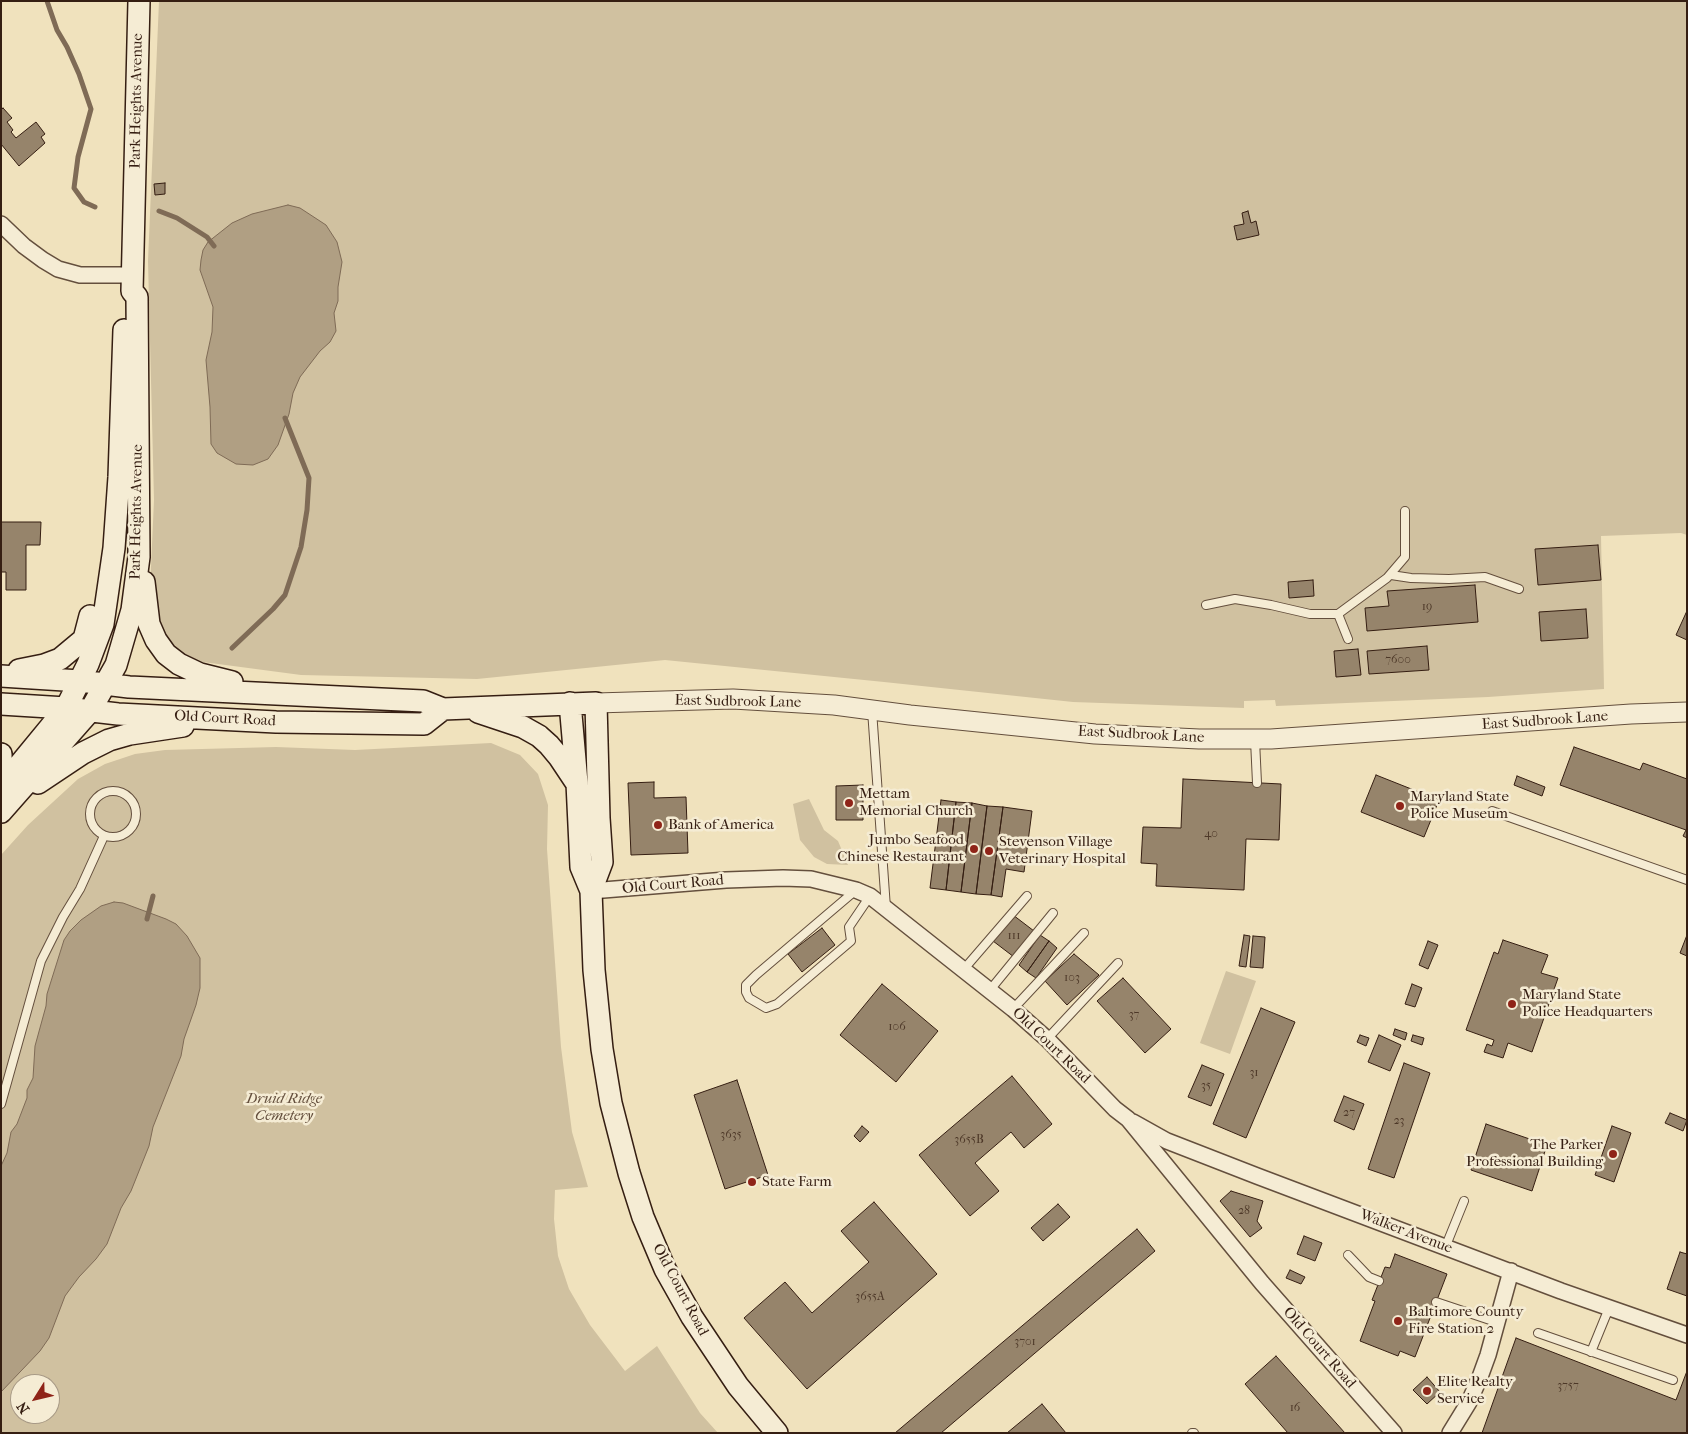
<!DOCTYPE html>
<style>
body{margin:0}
#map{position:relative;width:1688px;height:1434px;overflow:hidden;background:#f0e2bd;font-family:"IM FELL French Canon",serif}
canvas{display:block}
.frame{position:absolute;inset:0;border:2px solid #351e12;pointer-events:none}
.north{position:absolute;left:10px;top:1374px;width:50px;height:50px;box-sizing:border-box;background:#f5ecd4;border:1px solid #a89a86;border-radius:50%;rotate:234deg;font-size:14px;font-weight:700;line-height:20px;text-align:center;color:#351e12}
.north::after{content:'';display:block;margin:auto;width:18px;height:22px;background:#8f2418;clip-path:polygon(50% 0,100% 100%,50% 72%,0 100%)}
</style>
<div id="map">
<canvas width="1688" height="1434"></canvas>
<div class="frame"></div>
<div class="north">N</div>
</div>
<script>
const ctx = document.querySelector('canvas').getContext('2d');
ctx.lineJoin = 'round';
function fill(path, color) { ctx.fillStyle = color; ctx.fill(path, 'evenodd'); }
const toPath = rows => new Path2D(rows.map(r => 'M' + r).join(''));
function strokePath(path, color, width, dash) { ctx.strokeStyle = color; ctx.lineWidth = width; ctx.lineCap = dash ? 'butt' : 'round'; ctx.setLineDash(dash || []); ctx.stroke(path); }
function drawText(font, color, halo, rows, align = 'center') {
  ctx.font = font + ' "IM FELL French Canon",serif'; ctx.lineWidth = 5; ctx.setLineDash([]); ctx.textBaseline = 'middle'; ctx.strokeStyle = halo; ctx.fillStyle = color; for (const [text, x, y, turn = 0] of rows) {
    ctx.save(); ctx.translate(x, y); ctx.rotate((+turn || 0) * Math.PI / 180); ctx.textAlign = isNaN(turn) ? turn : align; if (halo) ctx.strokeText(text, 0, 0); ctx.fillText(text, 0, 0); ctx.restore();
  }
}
const green = toPath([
 [159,1,1687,1,1687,535,1681,533,1601,536,1604,689,1488,697,1276,706,1275,700,1244,701,1244,708,1073,702,884,682,665,660,477,679,301,675,203,662,179,652,163,638,150,589,154,500,148,261],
 [491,743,520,755,538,774,548,805,547,849,561,1047,572,1132,588,1187,555,1190,554,1219,558,1256,569,1289,590,1325,625,1371,657,1346,700,1413,718,1433,1,1433,1,855,28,825,78,779,105,764,135,754,165,750,276,747,355,750],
 [20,1384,50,1384,50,1414,20,1414],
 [809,799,824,830,838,841,848,865,827,864,814,857,800,840,793,804],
 [1226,971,1256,981,1230,1054,1200,1043]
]);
const water = toPath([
 [288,205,300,208,326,225,337,242,342,262,338,287,338,301,334,313,336,331,330,342,320,351,300,377,293,393,289,414,278,445,268,459,253,465,236,464,217,453,211,444,210,407,206,360,212,332,213,307,200,270,201,260,203,250,208,242,232,223,252,214,288,205],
 [114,902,123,903,166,919,176,924,187,936,200,958,200,988,196,1005,184,1039,181,1056,153,1127,149,1146,131,1191,121,1208,107,1244,96,1259,79,1277,65,1296,49,1338,40,1351,1,1392,1,1166,7,1153,11,1132,17,1124,27,1098,27,1090,33,1078,35,1046,46,1006,47,994,64,940,70,931,81,920,101,906,114,902]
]);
const stream = toPath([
 [47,1,57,30,67,47,79,74,91,109,78,157,74,188,84,202,95,207],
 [159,211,177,218,207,237,214,246],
 [232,648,273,609,285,595,301,547,307,510,309,478,285,418],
 [147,919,153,896]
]);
const building = toPath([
 [3,108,12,118,7,122,13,130,11,132,16,138,36,122,45,134,41,137,45,143,19,166,1,144,1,110,3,108],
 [165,183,165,194,155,195,154,184,165,183],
 [1248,211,1251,223,1256,221,1259,235,1237,240,1234,226,1244,224,1242,213,1248,211],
 [1,522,41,522,40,545,26,545,26,590,6,590,6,572,1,572,1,522],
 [1598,545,1601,580,1538,585,1535,549,1598,545],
 [1313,580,1314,596,1289,598,1288,582,1313,580],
 [1475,585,1478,622,1367,631,1365,608,1389,606,1387,591,1475,585],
 [1586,609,1588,638,1541,641,1539,612,1586,609],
 [1686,613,1687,613,1687,640,1676,635,1686,613],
 [1427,646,1429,670,1369,674,1367,651,1427,646],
 [1358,649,1361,675,1336,677,1334,651,1358,649],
 [1574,747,1640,770,1643,763,1687,779,1687,838,1683,836,1686,830,1560,785,1574,747],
 [1376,775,1439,800,1424,837,1361,812,1376,775],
 [1517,776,1545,787,1542,796,1514,785,1517,776],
 [1183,779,1281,784,1279,840,1246,839,1244,890,1156,886,1157,864,1141,863,1143,827,1181,828,1183,779],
 [654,782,654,798,686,797,688,853,631,855,628,783,654,782],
 [863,785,863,820,836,820,836,786,863,785],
 [941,800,956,802,946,890,930,888,941,800],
 [956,802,972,803,961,892,946,890,956,802],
 [972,803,987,806,976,894,961,892,972,803],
 [987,806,1003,807,991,895,976,894,987,806],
 [1003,807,1032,811,1024,872,1006,869,1002,897,991,895,1003,807],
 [1013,915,1034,931,1014,957,993,941,1013,915],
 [822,928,835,945,802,972,788,954,822,928],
 [1040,935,1049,941,1027,972,1019,965,1040,935],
 [1244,935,1250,936,1246,967,1239,966,1244,935],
 [1687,935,1687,956,1680,953,1687,935],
 [1253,936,1265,937,1263,968,1250,967,1253,936],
 [1503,940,1548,955,1541,973,1558,978,1532,1052,1508,1043,1503,1058,1484,1052,1487,1044,1492,1046,1494,1040,1466,1030,1494,952,1498,954,1503,940],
 [1049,941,1057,948,1036,978,1027,972,1049,941],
 [1428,941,1438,945,1428,969,1419,965,1428,941],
 [1074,954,1099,975,1067,1005,1045,981,1074,954],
 [1123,978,1171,1029,1145,1053,1097,1001,1123,978],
 [882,984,938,1031,896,1082,840,1035,882,984],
 [1412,984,1422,988,1415,1007,1405,1004,1412,984],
 [1261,1008,1295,1022,1246,1138,1213,1124,1261,1008],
 [1395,1029,1407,1033,1405,1040,1393,1035,1395,1029],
 [1360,1035,1369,1038,1366,1046,1357,1042,1360,1035],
 [1379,1035,1401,1045,1390,1071,1368,1062,1379,1035],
 [1413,1035,1424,1038,1422,1045,1411,1041,1413,1035],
 [1404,1063,1430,1073,1394,1178,1368,1169,1404,1063],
 [1202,1065,1224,1074,1211,1106,1188,1097,1202,1065],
 [1012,1076,1052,1124,1024,1148,1011,1132,975,1163,999,1191,970,1216,919,1155,1012,1076],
 [737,1080,768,1175,725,1189,694,1095,737,1080],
 [1344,1096,1364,1104,1354,1130,1334,1121,1344,1096],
 [1670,1113,1687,1120,1683,1131,1665,1123,1670,1113],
 [1486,1124,1547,1145,1532,1191,1471,1170,1486,1124],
 [862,1126,869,1132,860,1142,854,1136,862,1126],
 [1612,1126,1631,1133,1614,1182,1595,1175,1612,1126],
 [1231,1191,1263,1201,1257,1221,1262,1228,1250,1237,1220,1201,1231,1191],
 [874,1202,937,1274,807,1389,744,1318,785,1282,812,1313,869,1262,841,1231,874,1202],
 [1058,1204,1070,1217,1043,1241,1031,1228,1058,1204],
 [1137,1229,1155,1251,941,1433,895,1433,1137,1229],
 [1304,1236,1322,1243,1315,1261,1297,1254,1304,1236],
 [1680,1252,1687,1254,1687,1296,1667,1289,1680,1252],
 [1395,1254,1447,1274,1415,1357,1400,1351,1398,1356,1360,1341,1375,1301,1372,1300,1385,1267,1390,1268,1395,1254],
 [1290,1270,1305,1277,1301,1284,1286,1278,1290,1270],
 [1516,1338,1676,1400,1687,1371,1687,1433,1482,1433,1516,1338],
 [1276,1356,1345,1433,1288,1433,1245,1384,1276,1356],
 [1427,1377,1440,1392,1427,1404,1413,1390,1427,1377],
 [1042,1404,1066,1433,1007,1433,1042,1404]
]);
const service = toPath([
 [1391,575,1411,578,1449,579,1485,577,1519,589],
 [1206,605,1235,599,1271,605,1310,614,1338,614,1387,578,1405,557,1405,511],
 [1338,614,1348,639],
 [872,710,886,908],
 [1255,740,1257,783],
 '90 814a23 23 0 1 1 46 0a23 23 0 1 1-46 0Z',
 [1492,811,1687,880],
 [856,890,756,975,746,985,746,992,749,998,766,1008,777,1004,851,941,849,927,870,896],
 [964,969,1027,896],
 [990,990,1053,913],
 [1013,1009,1084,933],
 [1047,1039,1118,963],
 [1,1104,41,961,63,917,80,889,104,836],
 [1445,1248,1464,1201],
 [1348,1255,1369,1277,1379,1281],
 [1436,1302,1496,1322],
 [1538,1333,1673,1380],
 [1591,1352,1609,1308],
 [1192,1433,1194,1433]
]);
const minor = toPath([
 [1,224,24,246,43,260,58,269,80,275,133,275],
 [591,891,726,880,783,878,811,879,856,890,870,896,1013,1009,1047,1039,1115,1109,1128,1119,1262,1283,1394,1433],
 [1133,1122,1167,1141,1257,1176,1561,1291,1687,1335],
 [1450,1433,1469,1402,1480,1377,1488,1355,1511,1271]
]);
const tertiary = toPath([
 [596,703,733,699,834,705,910,715,1095,734,1199,739,1271,739,1631,714,1687,712]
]);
const secondary = toPath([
 [144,582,149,624,156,640,166,654,179,664,200,674,232,682],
 [19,670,44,665,60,659,84,639,90,616],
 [1,676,80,681,129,687,423,701,443,709,596,703,599,818,602,862,591,891],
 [570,703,577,783,581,867,591,891,594,970,602,1049,611,1103,629,1173,643,1217,665,1269,692,1317,738,1386,777,1433],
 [1,704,66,708,118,714,276,722,424,724,443,709],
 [478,712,523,727,539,736,549,745,559,757,575,781],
 [1,754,1,766],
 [38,783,83,753,109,740,130,734,183,726],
 [1,787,66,708,88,664,103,624,114,548,119,477,124,330],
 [1,812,90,711,116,665,132,610,139,557,137,297,132,291,139,1]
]);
const markers = [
 [849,803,5,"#8f2418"],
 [1400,806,5,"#8f2418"],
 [658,825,5,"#8f2418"],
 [974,849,5,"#8f2418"],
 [989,851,5,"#8f2418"],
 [1512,1004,5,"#8f2418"],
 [1613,1154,5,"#8f2418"],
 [752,1182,5,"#8f2418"],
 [1398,1321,5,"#8f2418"],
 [1427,1391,5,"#8f2418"]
];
const numberNames = [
 ["19",1427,607],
 ["7600",1398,660],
 ["40",1211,834],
 ["111",1014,936],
 ["103",1072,978],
 ["37",1134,1015],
 ["106",897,1027],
 ["31",1254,1073],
 ["35",1206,1086],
 ["27",1349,1113],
 ["23",1399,1121],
 ["3635",731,1135],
 ["3655B",969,1140],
 ["28",1244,1211],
 ["3655A",870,1297],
 ["3701",1025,1342],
 ["3757",1568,1386],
 ["16",1295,1408]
];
const streetNames = [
 ["Park Heights Avenue",137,101,-89],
 ["Park Heights Avenue",137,512,-89],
 ["East Sudbrook Lane",738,702,1],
 ["Old Court Road",225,719,3],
 ["East Sudbrook Lane",1545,721,-4],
 ["East Sudbrook Lane",1141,735,3],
 ["Old Court Road",673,885,-5],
 ["Old Court Road",1051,1046,44],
 ["Walker Avenue",1406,1232,21],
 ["Old Court Road",680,1290,62],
 ["Old Court Road",1319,1348,49]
];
const poiNames = [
 ["Mettam",859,794],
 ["Memorial Church",859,811],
 ["Maryland State",1410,797],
 ["Police Museum",1410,814],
 ["Bank of America",668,825],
 ["Jumbo Seafood",964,840,"right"],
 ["Chinese Restaurant",964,857,"right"],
 ["Stevenson Village",999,842],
 ["Veterinary Hospital",999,859],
 ["Maryland State",1522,995],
 ["Police Headquarters",1522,1012],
 ["The Parker",1603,1145,"right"],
 ["Professional Building",1603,1162,"right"],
 ["State Farm",762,1182],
 ["Baltimore County",1408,1312],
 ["Fire Station 2",1408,1329],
 ["Elite Realty",1437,1382],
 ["Service",1437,1399]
];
const parkNames = [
 ["Druid Ridge",284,1099],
 ["Cemetery",284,1116]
];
fill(green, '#d0c1a0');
fill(water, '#b09f83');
strokePath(water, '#7f6b56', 1);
strokePath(stream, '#7f6b56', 5);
fill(building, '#96846b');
strokePath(building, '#351e12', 1);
strokePath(service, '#644f3d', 10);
strokePath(minor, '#644f3d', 18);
strokePath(tertiary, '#644f3d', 21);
strokePath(secondary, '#351e12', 24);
strokePath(service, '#f5ecd4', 8);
strokePath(minor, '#f5ecd4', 15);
strokePath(tertiary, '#f5ecd4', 19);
strokePath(secondary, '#f5ecd4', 21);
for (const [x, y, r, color] of markers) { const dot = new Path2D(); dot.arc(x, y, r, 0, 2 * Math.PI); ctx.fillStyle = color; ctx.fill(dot); strokePath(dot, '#f5ecd4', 2); }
drawText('12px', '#4d3828', null, numberNames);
drawText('15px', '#351e12', '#f5ecd4', streetNames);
drawText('15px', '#351e12', '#f5ecd4', poiNames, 'left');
drawText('italic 15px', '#644f3d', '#f5ecd4', parkNames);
</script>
